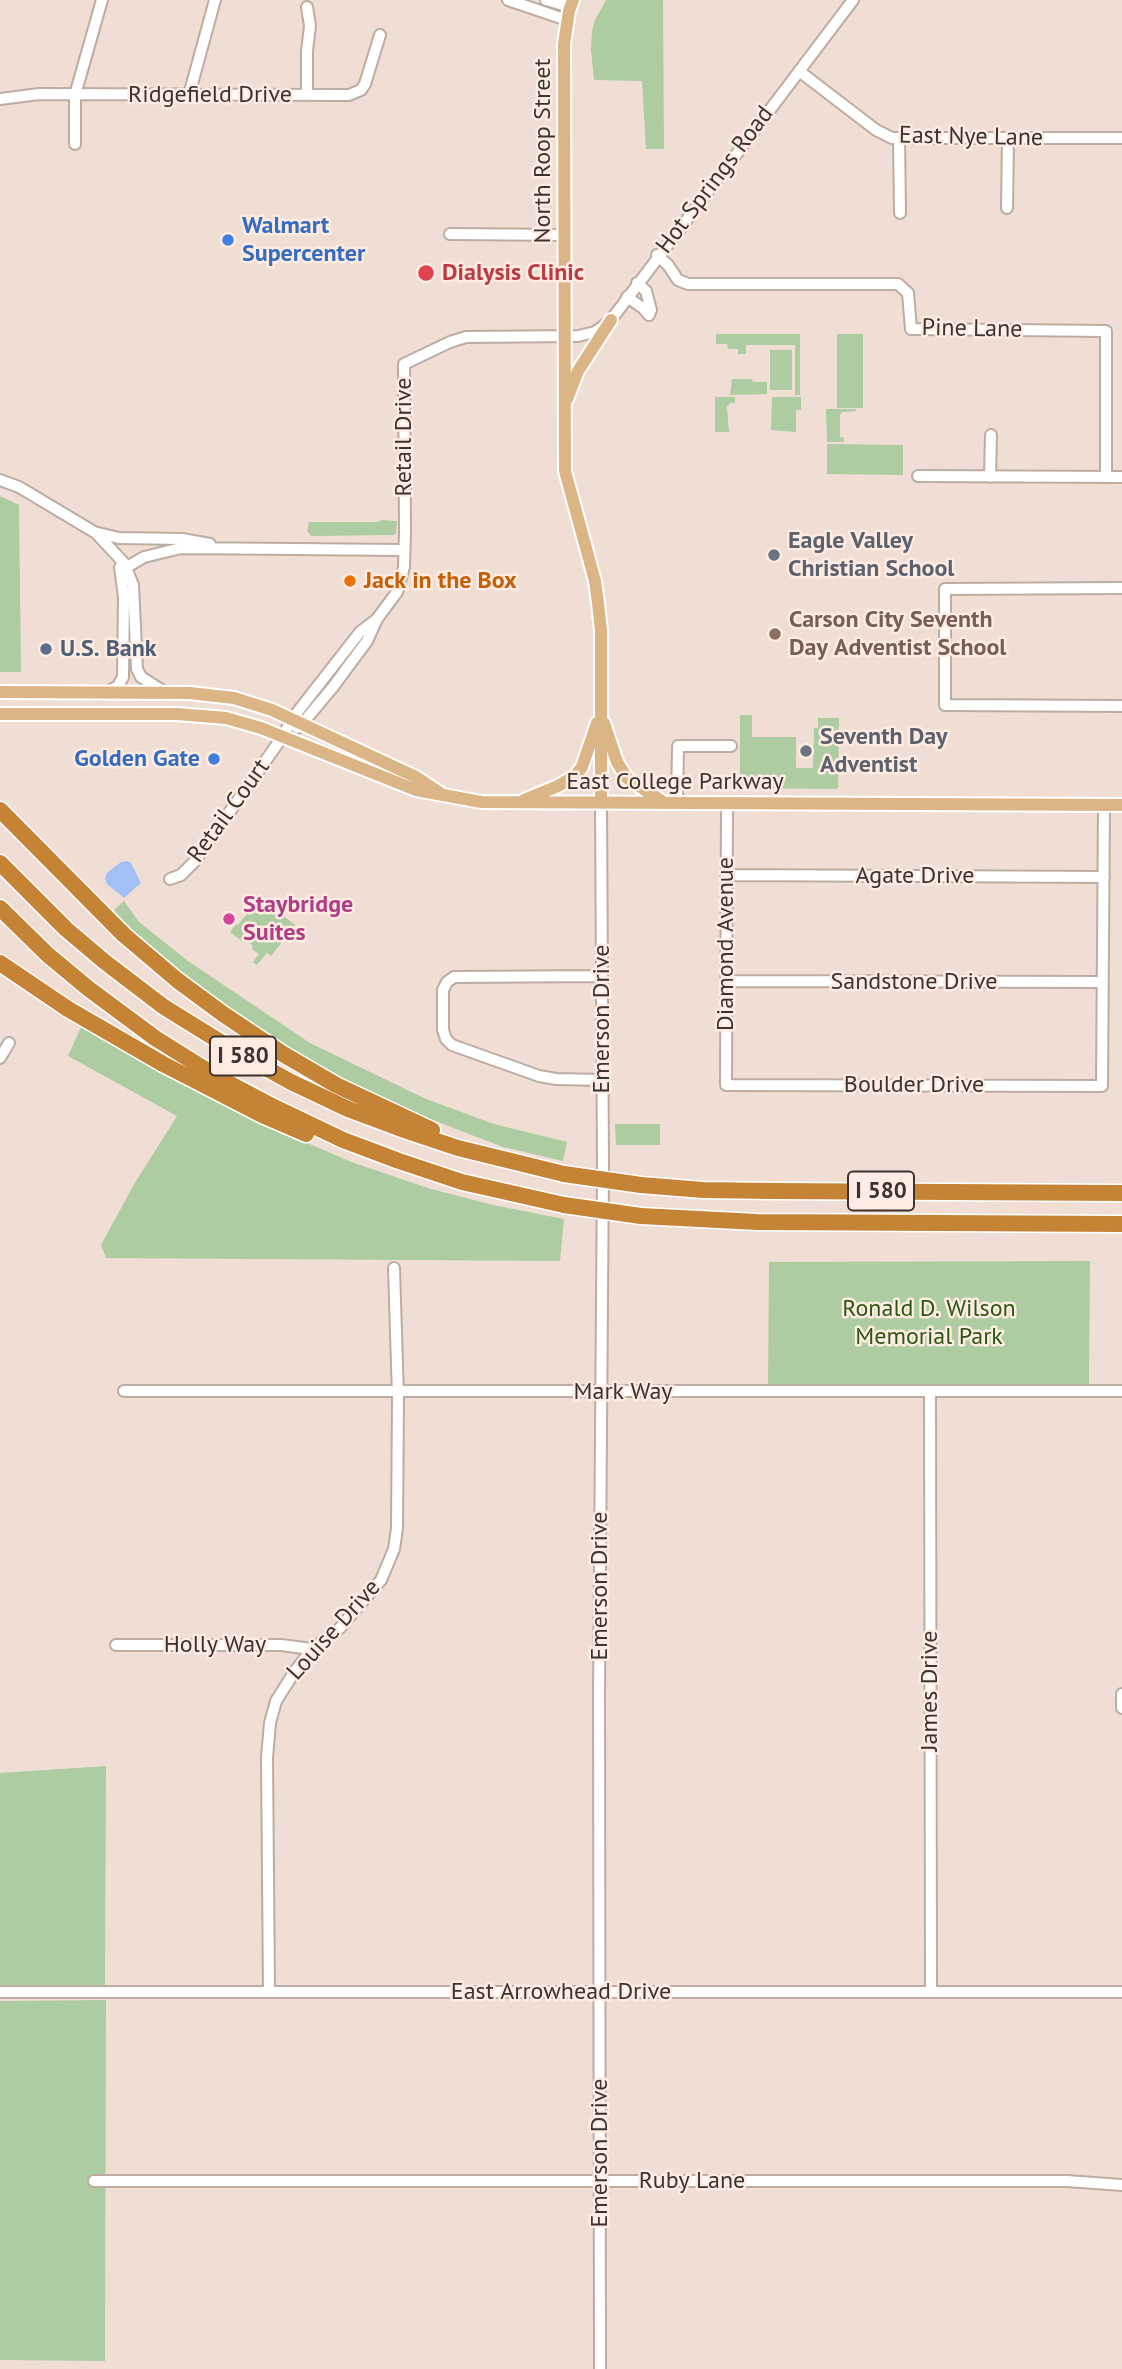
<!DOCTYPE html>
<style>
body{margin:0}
canvas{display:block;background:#f0ded4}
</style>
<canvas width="1122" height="2369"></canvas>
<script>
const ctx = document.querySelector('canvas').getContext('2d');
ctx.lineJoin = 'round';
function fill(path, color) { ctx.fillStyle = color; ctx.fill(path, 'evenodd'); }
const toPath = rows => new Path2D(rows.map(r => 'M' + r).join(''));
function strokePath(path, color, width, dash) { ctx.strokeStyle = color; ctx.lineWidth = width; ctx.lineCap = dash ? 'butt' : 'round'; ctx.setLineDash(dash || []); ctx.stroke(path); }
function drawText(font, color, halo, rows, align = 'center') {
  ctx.font = font + ' "PT Sans",sans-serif'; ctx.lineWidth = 5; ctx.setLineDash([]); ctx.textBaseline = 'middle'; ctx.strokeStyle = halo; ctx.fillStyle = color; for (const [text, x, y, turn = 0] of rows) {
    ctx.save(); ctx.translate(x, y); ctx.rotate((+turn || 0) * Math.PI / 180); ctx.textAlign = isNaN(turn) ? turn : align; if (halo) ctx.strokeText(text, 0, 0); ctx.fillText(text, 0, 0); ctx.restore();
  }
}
const green = toPath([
 [606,0,663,0,664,149,646,149,642,81,594,80,591,50,592,31,595,20],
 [716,334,800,334,800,395,795,395,795,345,746,345,746,354,738,354,738,349,728,349,727,344,716,344],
 [837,334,863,334,863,408,837,408],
 [770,350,792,350,792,390,770,390],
 [732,379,752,379,753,382,767,382,767,394,730,395],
 [715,397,735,397,735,403,730,403,727,407,729,432,715,432],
 [772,397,801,397,801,410,796,410,796,432,771,430],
 [826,409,856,409,856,411,842,412,840,415,840,437,844,438,844,442,827,442],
 [827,444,903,445,903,475,827,474],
 [0,496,19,505,21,672,0,672],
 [382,520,397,521,396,533,394,535,311,536,307,531,309,522,377,522],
 [740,715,752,715,752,737,796,737,796,768,813,768,814,728,818,728,818,718,839,718,838,789,740,788],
 [257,896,295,925,271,956,267,953,257,965,253,962,259,954,252,949,253,946,245,939,243,942,230,932,236,924,238,925,253,906,251,904],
 [124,901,139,922,188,961,310,1043,426,1099,494,1124,567,1142,563,1161,503,1147,430,1119,376,1095,315,1063,260,1029,200,987,133,931,114,910],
 [81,1027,196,1090,284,1133,354,1163,431,1189,493,1205,564,1219,560,1261,106,1258,101,1245,133,1186,177,1116,68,1056],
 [615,1124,660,1124,660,1145,616,1145],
 [1090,1261,1089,1384,768,1384,769,1262],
 [106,1766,105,1985,0,1985,0,1773],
 [106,2000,105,2361,0,2360,0,2001]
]);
const water = toPath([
 [127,861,131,863,141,883,124,898,107,884,105,878,107,873,121,862]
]);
const minor = toPath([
 [508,0,567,20],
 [546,0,570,7],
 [799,71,876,130,892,138,1122,138],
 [189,95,215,0],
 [307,95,307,51,310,26,307,7],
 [0,99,39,94,349,95,361,90,365,84,380,35],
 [899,138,900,213],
 [75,144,75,95,102,0],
 [1007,208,1008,138],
 [450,234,564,235],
 [657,255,668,265,678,280,688,284,898,284,908,293,911,329,1106,331,1106,477],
 [637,283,646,291,651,310,649,315],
 [627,297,643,308,649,315],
 [918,476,1122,477],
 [990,477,991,435],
 [0,480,19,487,96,533,124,563,133,585,137,669,141,677,166,693],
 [98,533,119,538,182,539,210,544],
 [121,573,127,567,144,557,181,548,404,550],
 [1122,588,945,589,945,705,1122,706],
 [106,693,118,686,123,677,124,597,120,567],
 [297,728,302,724,333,687,367,641,377,619],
 [677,803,678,746,731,746],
 [727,803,726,1085,1102,1086,1104,805],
 [726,875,1104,877],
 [170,879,181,875,195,861,283,736,292,719,360,632,377,619,397,592,404,567,405,532,404,364,450,342,466,337,578,336,595,332,602,327,611,320,853,0],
 [602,976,454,977,447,982,443,990,443,1030,446,1039,452,1045,539,1076,556,1079,602,1080],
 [726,981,1103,982],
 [0,1058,9,1043],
 [124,1391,1122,1391],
 [930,1391,931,1992],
 [116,1645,281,1645,312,1649],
 [1122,1694,1122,1708],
 [0,1992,1122,1992],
 [269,1992,267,1758,270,1723,276,1701,295,1671,312,1649,340,1628,381,1580,394,1549,397,1528,398,1397,394,1268],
 [94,2181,1067,2181,1122,2185],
 [600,2369,599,1694,603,1168,601,803]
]);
const major = toPath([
 [573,0,569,11,564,44,565,471,595,581,598,603,601,631,601,803],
 [567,399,578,371,611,320],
 [0,692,190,693,234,698,272,710,416,777,440,793],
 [0,714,177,714,226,718,261,728,416,790,481,802,1122,805],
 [604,723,617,762,627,778,663,802],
 [524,800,558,786,575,776,582,767,597,723]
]);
const highway = toPath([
 [0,810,124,935,177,980,223,1014,283,1054,336,1085,432,1130],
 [0,863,66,929,105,962,164,1007,235,1051,291,1082,348,1109,407,1131,458,1148,564,1174],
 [0,908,48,955,89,989,155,1038,219,1078,274,1107,343,1140,399,1161,462,1182,564,1205],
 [0,963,68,1009,163,1064,262,1115,306,1134],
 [641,1185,703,1190,773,1191,1122,1193],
 [641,1216,757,1222,1122,1224]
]);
const highwayBridge = toPath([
 [564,1174,641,1185],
 [564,1205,641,1216]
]);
const markers = [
 [228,240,7,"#3f7fe0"],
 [426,273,9,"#e0444e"],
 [774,555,7,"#6b7280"],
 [350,581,7,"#e8710a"],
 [775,634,7,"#8d6e63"],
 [46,649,7,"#5c6f8a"],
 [806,751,7,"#6b7280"],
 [214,759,7,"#3f7fe0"],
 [229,919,7,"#d1479c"]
];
const shields = [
 [243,1056,66],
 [881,1191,66]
];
const shieldNames = [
 ["I 580",243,1056],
 ["I 580",881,1191]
];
const streetNames = [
 ["Ridgefield Drive",210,95],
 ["East Nye Lane",971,137,1],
 ["North Roop Street",543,151,-90],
 ["Hot Springs Road",715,180,-53],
 ["Pine Lane",972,329,1],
 ["Retail Drive",404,437,-90],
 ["East College Parkway",675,782],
 ["Retail Court",229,811,-54],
 ["Agate Drive",915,876],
 ["Diamond Avenue",726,944,-90],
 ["Sandstone Drive",914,982],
 ["Emerson Drive",602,1019,-90],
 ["Boulder Drive",914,1085],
 ["Mark Way",623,1392],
 ["Emerson Drive",600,1586,-90],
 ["Louise Drive",334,1630,-48],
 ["Holly Way",215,1645],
 ["James Drive",930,1691,-90],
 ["East Arrowhead Drive",561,1992],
 ["Emerson Drive",600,2153,-90],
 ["Ruby Lane",692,2181]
];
const shopNames = [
 ["Walmart",242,226],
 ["Supercenter",242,254],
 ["Golden Gate",200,759,"right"]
];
const healthNames = [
 ["Dialysis Clinic",442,273]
];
const worshipNames = [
 ["Eagle Valley",788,541],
 ["Christian School",788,569],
 ["Seventh Day",820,737],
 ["Adventist",820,765]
];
const foodNames = [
 ["Jack in the Box",364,581]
];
const educationNames = [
 ["Carson City Seventh",789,620],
 ["Day Adventist School",789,648]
];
const serviceNames = [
 ["U.S. Bank",60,649]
];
const hotelNames = [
 ["Staybridge",243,905],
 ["Suites",243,933]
];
const parkNames = [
 ["Ronald D. Wilson",929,1309],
 ["Memorial Park",929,1337]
];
fill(green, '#adcca1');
fill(water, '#a0c0f6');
strokePath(minor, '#bdaca2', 14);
strokePath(major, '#fff', 16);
strokePath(highway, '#fff', 19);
strokePath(minor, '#fff', 10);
strokePath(major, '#dcb586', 12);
strokePath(highway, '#c58435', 16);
strokePath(highwayBridge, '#fff', 19, []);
strokePath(highwayBridge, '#c58435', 16);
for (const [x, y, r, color] of markers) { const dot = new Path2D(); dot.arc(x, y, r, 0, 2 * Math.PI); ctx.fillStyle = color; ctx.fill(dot); strokePath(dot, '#feebe1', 2.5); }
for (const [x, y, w] of shields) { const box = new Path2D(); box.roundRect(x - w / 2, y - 19.5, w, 39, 5); ctx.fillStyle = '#feebe1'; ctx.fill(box); strokePath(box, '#3a332f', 2); }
drawText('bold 23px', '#3a332f', null, shieldNames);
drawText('24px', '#3a332f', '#feebe1', streetNames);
drawText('bold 24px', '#366cbe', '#feebe1', shopNames, 'left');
drawText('bold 24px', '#be3a42', '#feebe1', healthNames, 'left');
drawText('bold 24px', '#5b616d', '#feebe1', worshipNames, 'left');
drawText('bold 24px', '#c56008', '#feebe1', foodNames, 'left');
drawText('bold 24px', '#785e54', '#feebe1', educationNames, 'left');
drawText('bold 24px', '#4e5e75', '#feebe1', serviceNames, 'left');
drawText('bold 24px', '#b23c85', '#feebe1', hotelNames, 'left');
drawText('24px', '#2b5714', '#feebe1', parkNames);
</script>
